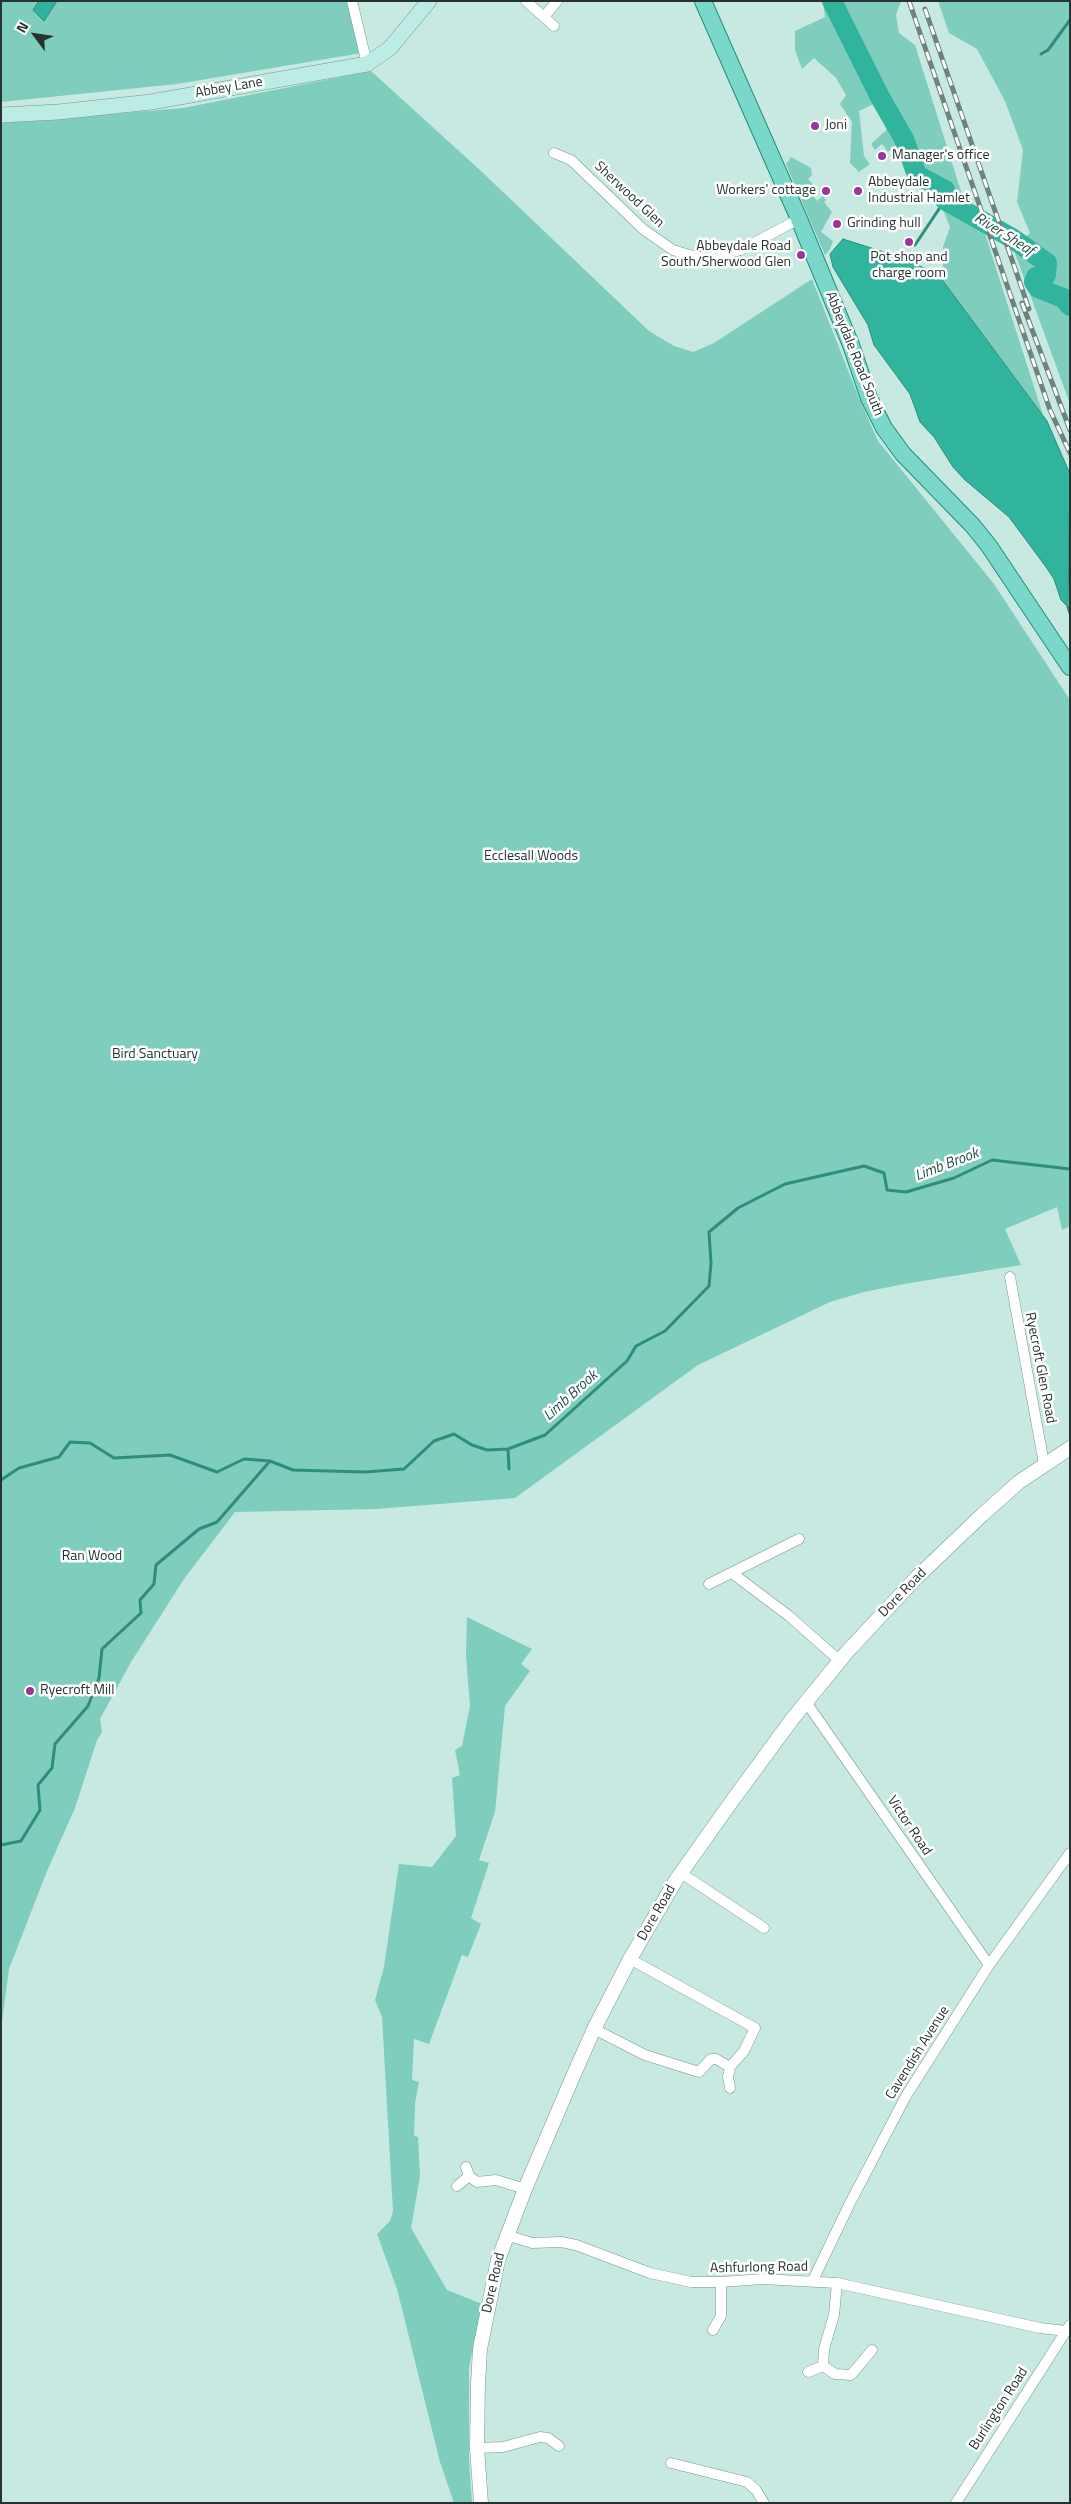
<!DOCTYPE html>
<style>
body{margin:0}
#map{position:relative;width:1071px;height:2504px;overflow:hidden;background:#c8e9e1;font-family:"Titillium Web",sans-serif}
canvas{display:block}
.frame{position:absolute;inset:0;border:2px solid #263330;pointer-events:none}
.north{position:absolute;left:10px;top:10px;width:50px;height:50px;-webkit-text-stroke:4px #fff;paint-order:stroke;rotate:301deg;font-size:14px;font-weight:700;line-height:20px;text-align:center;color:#263330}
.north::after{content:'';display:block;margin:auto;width:18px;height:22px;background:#263330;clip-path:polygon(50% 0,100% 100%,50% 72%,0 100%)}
</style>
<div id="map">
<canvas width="1071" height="2504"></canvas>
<div class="frame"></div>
<div class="north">N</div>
</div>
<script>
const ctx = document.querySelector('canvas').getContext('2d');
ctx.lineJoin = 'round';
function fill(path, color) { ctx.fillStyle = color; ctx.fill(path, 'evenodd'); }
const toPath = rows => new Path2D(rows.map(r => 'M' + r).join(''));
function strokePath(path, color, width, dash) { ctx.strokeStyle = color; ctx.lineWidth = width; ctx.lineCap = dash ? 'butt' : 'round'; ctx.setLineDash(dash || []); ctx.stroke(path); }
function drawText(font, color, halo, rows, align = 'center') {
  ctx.font = font + ' "Titillium Web",sans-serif'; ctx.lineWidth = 5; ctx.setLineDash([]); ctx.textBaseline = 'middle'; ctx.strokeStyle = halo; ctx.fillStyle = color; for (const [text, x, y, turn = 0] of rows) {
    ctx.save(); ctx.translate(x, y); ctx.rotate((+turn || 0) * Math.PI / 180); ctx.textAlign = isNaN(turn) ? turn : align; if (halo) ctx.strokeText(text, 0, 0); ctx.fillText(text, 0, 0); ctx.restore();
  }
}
const green = toPath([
 [1,1,348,1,362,53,177,84,1,102],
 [823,1,901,1,896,15,899,33,915,45,964,201,978,212,1043,415,943,281,943,247,950,227,944,212,915,185,905,141,882,100,859,111,864,156,870,164,859,172,850,163,852,122,840,104,846,95,836,78,814,58,802,69,795,50,795,31,825,17],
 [938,1,1070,1,1070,404,1013,248,1030,233,1017,202,1023,150,1005,101,977,49,949,33],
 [371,71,481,171,649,331,674,346,693,352,714,343,812,279,859,398,878,441,994,584,1070,700,1070,1226,1062,1230,1057,1207,1005,1229,1021,1265,904,1284,864,1292,830,1302,698,1365,515,1498,376,1509,235,1512,184,1579,131,1662,100,1719,102,1732,97,1740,75,1808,47,1871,9,1969,1,2029,1,123,183,108],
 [892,125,902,140,888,152,882,144,875,150,871,144],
 [791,157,811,168,812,175,808,179,818,190,812,195,817,201,823,196,826,200,824,202,832,212,821,232,833,241,830,249,825,255,786,164],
 [467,1617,532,1649,521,1664,530,1671,505,1706,495,1812,479,1860,489,1863,471,1918,481,1924,468,1957,462,1955,429,2044,414,2039,412,2080,419,2082,415,2103,414,2136,418,2137,420,2176,411,2228,447,2290,482,2304,469,2368,469,2461,472,2503,454,2503,440,2462,397,2289,377,2234,390,2221,393,2211,382,2017,375,2000,384,1967,399,1864,432,1867,456,1836,452,1778,460,1775,455,1750,462,1746,470,1706,466,1655]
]);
const water = toPath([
 [39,1,57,1,44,21,33,10,39,1],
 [843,239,906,259,928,270,943,281,1047,421,1070,474,1068,607,1061,600,1054,579,1046,567,1009,517,965,480,953,467,934,437,920,422,910,394,874,345,868,325,833,267,830,254,843,239]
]);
const stream = toPath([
 [1041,54,1048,50,1070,20],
 [915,245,945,200],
 [1068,607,1070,613],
 [508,1449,509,1469],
 [1,1480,19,1468,59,1457,70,1442,90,1443,114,1458,170,1455,217,1472,244,1459,270,1461,293,1470,365,1472,404,1469,434,1441,454,1434,472,1445,487,1450,508,1449,545,1435,627,1361,636,1346,665,1331,709,1286,711,1263,709,1232,738,1208,785,1184,864,1166,884,1173,887,1190,906,1192,954,1178,992,1160,1070,1169],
 [1,1845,21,1841,40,1810,38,1785,52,1768,55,1744,88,1706,99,1678,102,1649,141,1613,140,1600,154,1584,156,1565,199,1529,217,1522,270,1461]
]);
const river = toPath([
 [832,1,881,99,904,139,917,175,945,190,945,200,1012,238,1047,263,1046,275,1036,277,1034,282,1038,288,1063,298,1070,306]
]);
const minor = toPath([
 [352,1,367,64],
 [526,1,554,26],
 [544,17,557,1],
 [554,153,571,160,644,230,673,250,689,255,707,258,741,250,799,219],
 [1010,1277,1044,1464],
 [732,1573,789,1616,840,1661],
 [709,1584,799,1539],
 [806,1702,989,1965],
 [681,1873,764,1928],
 [630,1959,755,2028,744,2051,730,2067,728,2077,730,2088],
 [594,2029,645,2055,699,2072,711,2059,716,2059,730,2067],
 [466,2167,469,2176,477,2182,496,2180,525,2189],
 [457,2186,469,2176],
 [506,2235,532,2243,561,2242,576,2245,650,2273,691,2282,721,2282,762,2279,837,2283,1040,2328,1066,2331,1070,2325],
 [813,2280,850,2203,906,2096,989,1965,1070,1853],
 [837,2283,834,2315,824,2349,823,2366,835,2374,851,2375,872,2350],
 [713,2330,721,2316,721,2282],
 [808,2372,823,2366],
 [477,2448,503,2447,540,2437,548,2438,559,2446],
 [671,2463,747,2482,756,2490,764,2503],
 [956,2503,1066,2331]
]);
const tertiary = toPath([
 [481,2503,477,2448,478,2384,480,2349,498,2260,525,2189,571,2081,594,2029,630,1959,676,1880,732,1801,793,1718,847,1652,916,1578,982,1515,1019,1482,1070,1448]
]);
const secondary = toPath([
 [1,115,58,112,151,102,367,64,390,48,429,1]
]);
const primary = toPath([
 [703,1,799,219,851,345,869,398,884,428,903,454,973,526,989,546,1070,667]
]);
const rail = toPath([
 [909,1,1050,410,1070,453],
 [925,9,1029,309],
 [1022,303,1070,430]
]);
const markers = [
 [815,126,5,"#9c3599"],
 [882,156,5,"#9c3599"],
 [826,191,5,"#9c3599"],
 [858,191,5,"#9c3599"],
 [837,224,5,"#9c3599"],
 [909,242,5,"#9c3599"],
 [801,255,5,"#9c3599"],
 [30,1691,5,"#9c3599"]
];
const streetNames = [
 ["Abbey Lane",229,88,-10],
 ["Sherwood Glen",629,195,43],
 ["Abbeydale Road South",854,354,68],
 ["Ryecroft Glen Road",1040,1368,79],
 ["Dore Road",903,1593,-46],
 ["Victor Road",909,1826,56],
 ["Dore Road",657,1913,-60],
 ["Cavendish Avenue",918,2053,-58],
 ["Ashfurlong Road",759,2268,-1],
 ["Dore Road",494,2283,-77],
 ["Burlington Road",999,2409,-57]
];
const poiNames = [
 ["Joni",825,126],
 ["Manager's office",892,156],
 ["Abbeydale",868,183],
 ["Industrial Hamlet",868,199],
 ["Workers' cottage",816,191,"right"],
 ["Grinding hull",847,224],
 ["Abbeydale Road",791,247,"right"],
 ["South/Sherwood Glen",791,263,"right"],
 ["Pot shop and",909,258,"center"],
 ["charge room",909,274,"center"],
 ["Ryecroft Mill",40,1691]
];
const parkNames = [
 ["Ecclesall Woods",531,857],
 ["Bird Sanctuary",155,1055],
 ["Ran Wood",92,1557]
];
const waterNames = [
 ["River Sheaf",1004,235,32],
 ["Limb Brook",947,1165,-21],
 ["Limb Brook",571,1396,-42]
];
fill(green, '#7fcdbc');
fill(water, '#31b49e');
strokePath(water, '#2e8d7d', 1);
strokePath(stream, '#2e8d7d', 3);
strokePath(river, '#31b49e', 20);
strokePath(minor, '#77968e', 11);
strokePath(tertiary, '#77968e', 15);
strokePath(secondary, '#77968e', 16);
strokePath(primary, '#238d7d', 18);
strokePath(minor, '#fff', 10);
strokePath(tertiary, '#fff', 14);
strokePath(secondary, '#bdece4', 15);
strokePath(primary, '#7ad8ca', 16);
strokePath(rail, '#6d837e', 5);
strokePath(rail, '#fff', 3, [9]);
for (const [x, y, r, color] of markers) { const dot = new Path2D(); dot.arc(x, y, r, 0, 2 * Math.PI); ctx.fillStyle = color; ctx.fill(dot); strokePath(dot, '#fff', 2); }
drawText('14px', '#263330', '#fff', streetNames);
drawText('14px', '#263330', '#fff', poiNames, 'left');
drawText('14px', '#1c322d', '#fff', parkNames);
drawText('italic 15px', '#1e5248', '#fff', waterNames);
</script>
